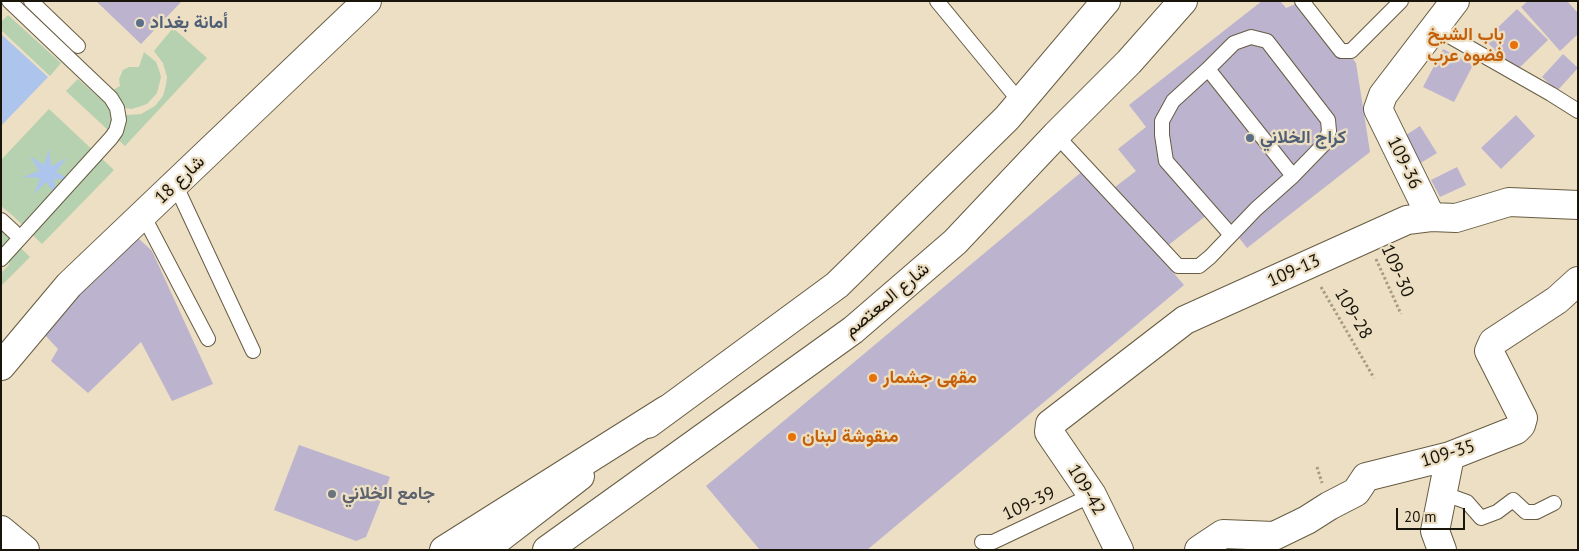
<!DOCTYPE html>
<meta charset="utf-8">
<style>
body{margin:0}
#map{position:relative;width:1579px;height:551px;overflow:hidden;background:#ecdfc3;font-family:"PT Sans",sans-serif}
canvas{display:block}
.frame{position:absolute;inset:0;border:2px solid #19150b;pointer-events:none}
.scale{position:absolute;left:1396px;top:508px;width:69px;height:22px;box-sizing:border-box;border:2px solid #19150b;border-top:0;padding-left:6px;font-size:15px;line-height:18px;white-space:nowrap;color:#19150b;-webkit-text-stroke:4px #ecdfc3;paint-order:stroke}
</style>
<div id="map">
<canvas width="1579" height="551"></canvas>
<div class="frame"></div>
<div class="scale">20 m</div>
</div>
<script>
const ctx = document.querySelector('canvas').getContext('2d');
ctx.lineJoin = 'round';
function fill(path, color) { ctx.fillStyle = color; ctx.fill(path, 'evenodd'); }
const toPath = rows => new Path2D(rows.map(r => 'M' + r).join(''));
function strokePath(path, color, width, dash) { ctx.strokeStyle = color; ctx.lineWidth = width; ctx.lineCap = dash ? 'butt' : 'round'; ctx.setLineDash(dash || []); ctx.stroke(path); }
function drawText(font, color, halo, rows, align = 'center') {
  ctx.font = font + ' "PT Sans",Vazirmatn,sans-serif'; ctx.lineWidth = 4.5; ctx.setLineDash([]); ctx.textBaseline = 'middle'; ctx.strokeStyle = halo; ctx.fillStyle = color; for (const [text, x, y, turn = 0] of rows) {
    ctx.save(); ctx.translate(x, y); ctx.rotate((+turn || 0) * Math.PI / 180); ctx.textAlign = isNaN(turn) ? turn : align; if (halo) ctx.strokeText(text, 0, 0); ctx.fillText(text, 0, 0); ctx.restore();
  }
}
const green = toPath([
 [8,15,61,63,50,76,1,30,1,22],
 [173,28,207,58,125,146,66,91,78,79,115,112,127,115,141,114,155,106,163,96,166,85,167,77,163,63,154,51],
 [144,52,156,62,159,70,161,77,157,93,147,104,132,109,124,108,105,95,120,86,119,79,123,70,129,67,139,67],
 [49,109,114,170,42,244,12,215,1,206,1,160],
 [1,229,30,257,1,286,1,273,9,265,9,262,7,257,1,252]
]);
const water = toPath([
 [1,34,48,77,1,126],
 [49,149,51,166,67,158,56,172,71,180,54,179,57,196,46,182,34,194,40,178,23,177,39,171,30,156,44,165]
]);
const building = toPath([
 [96,1,182,1,141,44],
 [1262,1,1280,1,1286,8,1303,1,1308,1,1356,63,1370,152,1247,248,1216,208,1157,254,1184,285,867,550,760,550,706,486,1085,169,1106,194,1136,171,1118,149,1146,127,1129,105],
 [1528,1,1567,1,1578,13,1578,34,1560,51,1521,7],
 [1517,9,1548,40,1516,71,1485,40],
 [1443,49,1473,65,1454,102,1423,87],
 [1563,54,1578,68,1557,91,1542,77],
 [1516,115,1535,136,1501,169,1481,148],
 [1420,126,1437,153,1419,164,1403,137],
 [1457,167,1466,185,1440,197,1431,180],
 [138,238,152,251,213,384,172,401,141,342,88,393,51,361,58,349,45,335,93,277],
 [299,445,390,477,366,537,356,541,274,510]
]);
const path = toPath([
 [1376,259,1401,314],
 [1321,287,1374,378],
 [1317,467,1322,483]
]);
const service = toPath([
 [31,1,78,46],
 [937,1,1021,103],
 [1302,1,1341,51,1351,51,1401,1],
 [1435,28,1551,94,1578,111],
 [1056,135,1178,266,1199,266,1210,257,1256,209,1293,176,1325,143,1329,131,1328,120,1267,41,1251,37,1234,43,1208,69],
 [175,184,253,351],
 [143,215,208,339],
 [1,220,14,232],
 [1231,235,1166,161,1162,135,1162,121,1173,101,1208,69,1293,176],
 [1,259,111,138,116,131,119,120,117,108,111,98,9,1],
 [1442,493,1467,502,1481,518,1497,512,1513,500,1526,512,1536,512,1554,503],
 [982,542,993,542,1092,495]
]);
const minor = toPath([
 [1431,217,1378,109,1383,95,1455,1],
 [1,366,69,285,367,1],
 [1119,550,1092,495,1049,432,1050,424,1185,320,1407,220,1431,217,1456,218,1509,202,1578,205],
 [1199,550,1223,534,1274,536,1307,520,1329,506,1356,492,1366,477,1450,456,1516,430,1521,425,1523,418,1489,351,1493,342,1557,300,1578,281],
 [1442,550,1435,531,1450,456]
]);
const secondary = toPath([
 [648,424,837,285,1007,118,1106,1],
 [484,550,580,476],
 [547,550,853,330,955,242,1056,135,1129,62,1183,1]
]);
const primary = toPath([
 [1,530,25,550],
 [444,550,666,410]
]);
const markers = [
 [140,23,5,"#5c6f8a"],
 [1514,45,5,"#e8710a"],
 [1250,138,5,"#5c6f8a"],
 [873,378,5,"#e8710a"],
 [792,437,5,"#e8710a"],
 [332,494,5,"#6b7280"]
];
const serviceNames = [
 ["أمانة بغداد",150,23],
 ["كراج الخلاني",1260,138]
];
const foodNames = [
 ["باب الشيخ",1504,35,"right"],
 ["فضوه عرب",1504,56,"right"],
 ["مقهى جشمار",883,378],
 ["منقوشة لبنان",802,437]
];
const streetNames = [
 ["109-36",1404,163,64],
 ["شارع 18",180,180,-44],
 ["109-13",1294,271,-24],
 ["109-30",1397,271,66],
 ["شارع المعتصم",887,300,-40],
 ["109-28",1353,314,59],
 ["109-35",1448,454,-17],
 ["109-42",1086,490,59],
 ["109-39",1029,504,-25]
];
const worshipNames = [
 ["جامع الخلاني",342,494]
];
fill(green, '#b5d1b0');
fill(water, '#adc5ed');
fill(building, '#bcb3cf');
strokePath(service, '#675c43', 16);
strokePath(minor, '#675c43', 30);
strokePath(secondary, '#675c43', 30);
strokePath(primary, '#675c43', 30);
strokePath(path, '#a69c86', 3, [2.5, 2.5]);
strokePath(service, '#fff', 14);
strokePath(minor, '#fff', 28);
strokePath(secondary, '#fff', 28);
strokePath(primary, '#fff', 28);
for (const [x, y, r, color] of markers) { const dot = new Path2D(); dot.arc(x, y, r, 0, 2 * Math.PI); ctx.fillStyle = color; ctx.fill(dot); strokePath(dot, '#ecdfc3', 2); }
drawText('bold 18px', '#4e5e75', '#ecdfc3', serviceNames, 'left');
drawText('bold 18px', '#c56008', '#ecdfc3', foodNames, 'left');
drawText('18px', '#19150b', '#ecdfc3', streetNames);
drawText('bold 18px', '#5b616d', '#ecdfc3', worshipNames, 'left');
</script>
